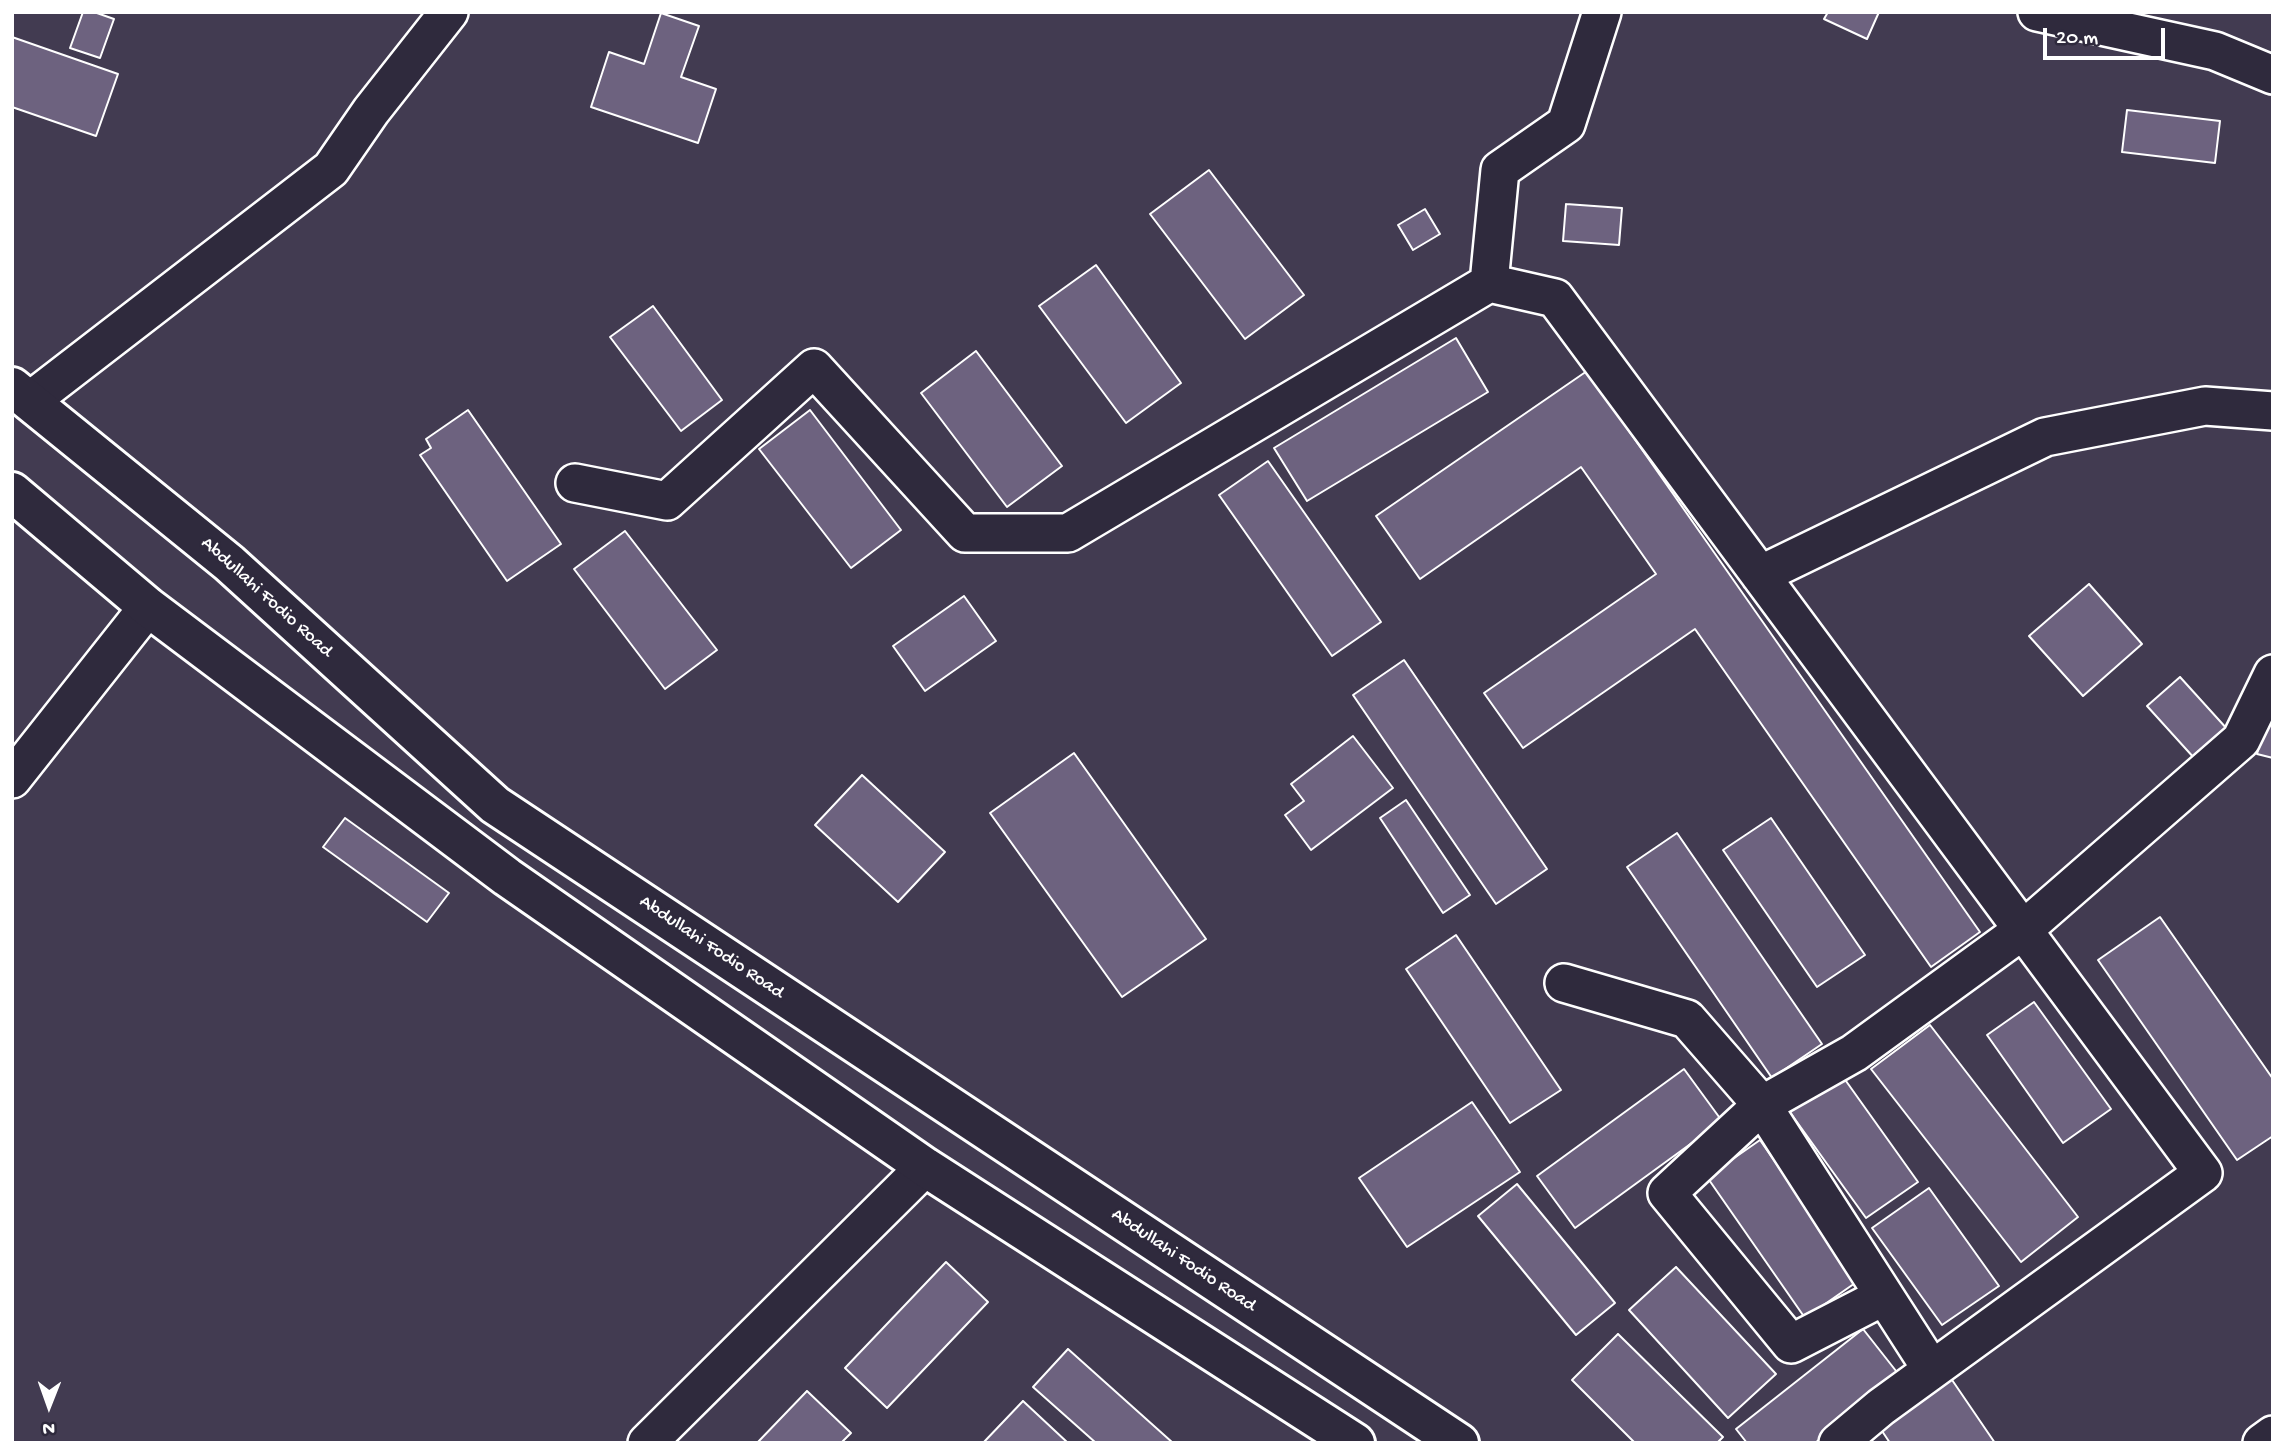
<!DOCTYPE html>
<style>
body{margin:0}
#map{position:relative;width:2285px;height:1455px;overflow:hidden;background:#423b51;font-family:"Gochi Hand",sans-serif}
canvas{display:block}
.frame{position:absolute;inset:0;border:14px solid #fff;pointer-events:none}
.north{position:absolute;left:14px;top:1371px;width:70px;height:70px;-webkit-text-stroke:5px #2f2a3d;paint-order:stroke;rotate:181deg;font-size:19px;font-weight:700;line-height:28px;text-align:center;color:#fff}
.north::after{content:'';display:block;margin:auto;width:24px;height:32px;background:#fff;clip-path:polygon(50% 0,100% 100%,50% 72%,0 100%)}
.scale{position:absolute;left:2043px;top:28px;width:122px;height:32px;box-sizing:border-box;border:4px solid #fff;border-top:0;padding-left:9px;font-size:21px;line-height:24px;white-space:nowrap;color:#fff;-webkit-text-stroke:5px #2f2a3d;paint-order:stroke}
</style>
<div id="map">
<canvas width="2285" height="1455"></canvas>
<div class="frame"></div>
<div class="north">N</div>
<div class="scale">20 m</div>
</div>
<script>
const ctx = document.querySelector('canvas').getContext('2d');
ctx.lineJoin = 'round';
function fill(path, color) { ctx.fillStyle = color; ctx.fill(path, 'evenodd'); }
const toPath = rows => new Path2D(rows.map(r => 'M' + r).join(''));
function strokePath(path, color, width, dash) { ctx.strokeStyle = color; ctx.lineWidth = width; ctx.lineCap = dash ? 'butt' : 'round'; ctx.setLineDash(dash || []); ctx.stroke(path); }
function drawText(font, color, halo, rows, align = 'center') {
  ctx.font = font + ' "Gochi Hand",sans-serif'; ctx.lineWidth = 5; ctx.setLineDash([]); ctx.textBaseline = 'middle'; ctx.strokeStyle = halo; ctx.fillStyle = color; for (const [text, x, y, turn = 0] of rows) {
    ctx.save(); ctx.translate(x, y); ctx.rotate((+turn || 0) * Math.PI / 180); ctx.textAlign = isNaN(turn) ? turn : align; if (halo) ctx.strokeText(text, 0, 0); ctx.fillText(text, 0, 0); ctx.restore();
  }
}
const building = toPath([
 [83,12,94,12,114,19,100,58,70,48,83,12],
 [1828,12,1879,12,1867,39,1824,19,1828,12],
 [661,13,699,26,681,77,716,89,698,143,591,107,609,52,644,64,661,13],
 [12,37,118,74,96,136,12,107,12,37],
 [2127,110,2220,121,2215,163,2122,152,2127,110],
 [1209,170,1304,295,1245,339,1150,214,1209,170],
 [1566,204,1622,208,1619,245,1563,241,1566,204],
 [1425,209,1440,234,1413,250,1398,225,1425,209],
 [1096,265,1181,383,1126,423,1039,306,1096,265],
 [653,306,722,400,681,431,610,337,653,306],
 [1456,338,1488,392,1307,501,1274,448,1456,338],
 [976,351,1062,466,1007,507,921,393,976,351],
 [1587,371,1980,932,1931,967,1695,629,1523,748,1484,693,1656,574,1581,467,1420,579,1376,516,1587,371],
 [468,410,561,544,507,581,420,455,431,448,426,439,468,410],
 [810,410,901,530,851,568,759,449,810,410],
 [1268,461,1381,622,1332,656,1219,495,1268,461],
 [625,531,717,650,665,689,574,569,625,531],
 [2089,584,2142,644,2083,696,2029,636,2089,584],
 [964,596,996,641,925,691,893,646,964,596],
 [1404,660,1547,869,1496,904,1353,695,1404,660],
 [2180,677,2228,730,2195,759,2147,706,2180,677],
 [2273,691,2273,758,2257,754,2273,691],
 [1353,736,1393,788,1311,850,1285,815,1304,801,1291,784,1353,736],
 [1074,753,1206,939,1122,997,990,813,1074,753],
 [862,775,945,852,898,902,815,825,862,775],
 [1406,800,1470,895,1443,913,1380,818,1406,800],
 [345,818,449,893,427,922,323,847,345,818],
 [1771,818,1865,955,1817,987,1723,850,1771,818],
 [1677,833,1822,1044,1772,1078,1627,867,1677,833],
 [2160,917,2273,1079,2273,1136,2237,1160,2098,960,2160,917],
 [1456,935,1561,1090,1510,1123,1406,969,1456,935],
 [2034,1002,2111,1109,2063,1143,1987,1035,2034,1002],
 [1930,1025,2078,1217,2021,1262,1871,1069,1930,1025],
 [1684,1069,1722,1121,1575,1228,1537,1176,1684,1069],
 [1841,1074,1918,1182,1866,1218,1789,1111,1841,1074],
 [1472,1102,1520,1172,1407,1247,1359,1178,1472,1102],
 [1760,1140,1858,1281,1805,1318,1707,1177,1760,1140],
 [1517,1184,1615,1303,1576,1335,1478,1216,1517,1184],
 [1929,1188,1999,1286,1942,1325,1872,1228,1929,1188],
 [946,1262,988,1302,887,1408,845,1368,946,1262],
 [1676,1267,1776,1374,1728,1418,1629,1310,1676,1267],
 [1863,1329,1900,1376,1815,1443,1747,1443,1736,1429,1863,1329],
 [1618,1334,1723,1437,1717,1443,1635,1443,1572,1380,1618,1334],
 [1068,1349,1173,1443,1096,1443,1033,1387,1068,1349],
 [1948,1374,1995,1443,1890,1443,1876,1422,1948,1374],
 [807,1391,851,1433,841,1443,757,1443,807,1391],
 [1023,1401,1068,1443,983,1443,1023,1401]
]);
const street = toPath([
 [2037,12,2215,51,2273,75],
 [1489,283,1500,170,1566,124,1602,12],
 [30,401,331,169,371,111,449,12],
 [575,483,667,501,814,368,965,533,1068,533,1489,283,1555,298,2203,1173,1881,1407,1838,1443],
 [1760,575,2045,437,2205,406,2273,411],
 [12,779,148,607],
 [1564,983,1687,1019,1762,1105,1667,1193,1791,1344,1884,1296],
 [1932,1370,1762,1105,1854,1053,2023,930,2241,740,2273,674],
 [647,1443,925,1167],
 [2262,1443,2273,1435]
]);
const secondary = toPath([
 [12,387,229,563,495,805,1459,1443],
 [12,492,148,607,507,877,925,1167,1355,1443]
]);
const streetNames = [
 ["Abdullahi Fodio Road",266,598,42],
 ["Abdullahi Fodio Road",711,948,34],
 ["Abdullahi Fodio Road",1183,1261,34]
];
fill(building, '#6d627f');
strokePath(building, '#fff', 2);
strokePath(street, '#fff', 42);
strokePath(secondary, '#fff', 44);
strokePath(street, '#2f2a3d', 37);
strokePath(secondary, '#2f2a3d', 38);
drawText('19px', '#fff', '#2f2a3d', streetNames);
</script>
